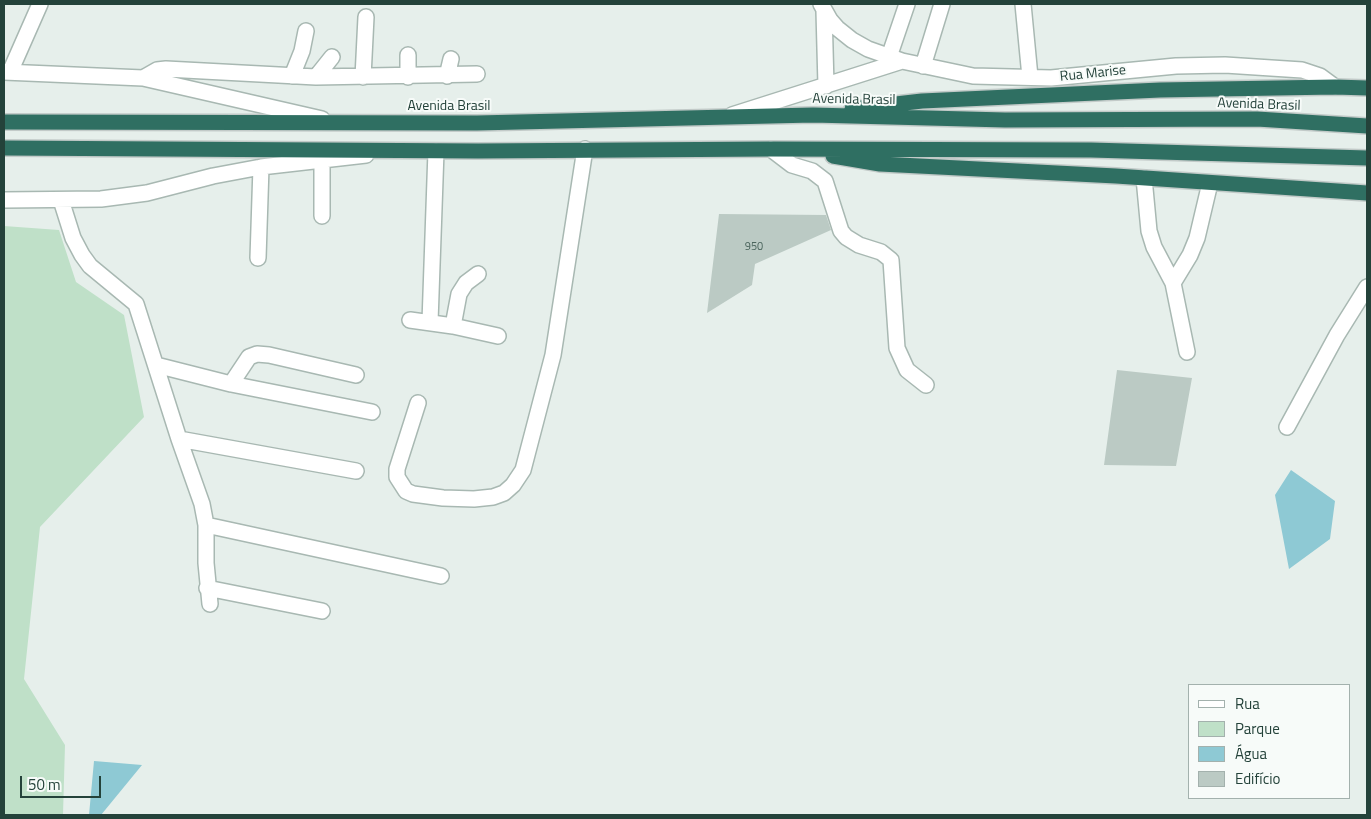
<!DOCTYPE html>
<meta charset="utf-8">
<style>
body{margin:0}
#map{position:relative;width:1371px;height:819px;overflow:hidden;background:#e6efeb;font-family:"Titillium Web",sans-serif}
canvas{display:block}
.frame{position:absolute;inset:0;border:5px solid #24423a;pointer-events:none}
.legend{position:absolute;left:1188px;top:684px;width:162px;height:115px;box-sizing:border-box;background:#f7fbf9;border:1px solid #a3b1ad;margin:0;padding:6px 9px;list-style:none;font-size:15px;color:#24423a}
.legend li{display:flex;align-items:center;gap:10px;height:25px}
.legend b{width:25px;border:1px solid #a3b1ad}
.scale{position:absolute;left:20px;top:776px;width:81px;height:22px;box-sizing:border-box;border:2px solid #24423a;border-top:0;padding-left:6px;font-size:15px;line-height:18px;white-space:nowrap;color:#24423a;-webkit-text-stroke:4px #f7fbf9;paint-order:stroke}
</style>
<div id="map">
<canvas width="1371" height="819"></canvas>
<div class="frame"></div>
<ul class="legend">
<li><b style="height:6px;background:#fff"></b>Rua</li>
<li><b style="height:14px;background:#bfe0c8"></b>Parque</li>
<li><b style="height:14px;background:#8ec9d4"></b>Água</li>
<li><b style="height:14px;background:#bbcac4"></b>Edifício</li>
</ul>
<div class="scale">50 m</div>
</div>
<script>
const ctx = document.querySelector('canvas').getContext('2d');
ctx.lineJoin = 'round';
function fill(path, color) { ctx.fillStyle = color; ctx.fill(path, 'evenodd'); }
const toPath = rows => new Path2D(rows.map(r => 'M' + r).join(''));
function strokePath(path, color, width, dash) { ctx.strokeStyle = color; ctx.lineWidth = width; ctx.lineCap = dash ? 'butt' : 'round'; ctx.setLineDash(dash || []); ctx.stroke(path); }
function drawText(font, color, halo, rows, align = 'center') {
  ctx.font = font + ' "Titillium Web",sans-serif'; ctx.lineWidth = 4; ctx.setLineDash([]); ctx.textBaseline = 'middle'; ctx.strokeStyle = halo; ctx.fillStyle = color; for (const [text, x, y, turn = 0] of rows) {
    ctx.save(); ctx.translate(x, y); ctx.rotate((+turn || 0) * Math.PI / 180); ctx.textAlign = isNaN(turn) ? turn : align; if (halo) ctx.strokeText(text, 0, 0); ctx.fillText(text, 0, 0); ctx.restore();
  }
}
const green = toPath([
 [4,226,59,230,76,282,124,315,144,417,40,527,24,679,65,745,63,815,4,815]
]);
const water = toPath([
 [1291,470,1335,501,1330,539,1289,569,1275,495],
 [94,761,142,765,101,815,89,815]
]);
const building = toPath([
 [719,214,826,215,831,230,755,264,752,285,707,313],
 [1117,370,1192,378,1176,466,1104,465]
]);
const minor = toPath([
 [821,4,830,20,837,28,852,40,868,49,902,61,973,76,1051,78,1176,66,1225,65,1302,70,1320,76,1335,87],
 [1023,4,1030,77],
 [824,11,826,86],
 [408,55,408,77],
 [889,57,907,4],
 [923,66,942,4],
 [4,72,143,78,322,119],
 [10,72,40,4],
 [292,76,302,51,306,31],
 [447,76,451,59],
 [316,77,332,57],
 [363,77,366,17],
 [143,78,157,70,166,69,316,77,477,74],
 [732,115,902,61],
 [771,149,792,165,812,171,825,181,841,231,846,237,859,245,881,252,891,260,897,348,907,370,926,385],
 [1144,178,1149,231,1154,247,1173,283,1187,352],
 [4,200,101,199,147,193,213,176,261,167,366,155],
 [61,200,73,238,82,255,90,266,136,304,179,439,202,504,206,525,206,563,210,604],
 [322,216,322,161],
 [258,258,261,167],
 [1173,283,1190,255,1197,238,1210,183],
 [410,320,453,326,498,336],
 [430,322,436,151],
 [453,326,459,294,466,283,478,274],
 [156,365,231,384,372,412],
 [231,384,249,357,257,354,269,355,356,375],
 [418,403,397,469,397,477,406,491,413,494,443,498,474,499,493,497,504,493,513,485,523,470,553,355,585,149],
 [1287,427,1337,335,1367,287],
 [179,439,356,471],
 [206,525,441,576],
 [207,588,322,611]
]);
const highway = toPath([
 [852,109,922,101,1160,90,1335,87,1367,88],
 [4,122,477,123,813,115,1005,120,1257,119,1367,126],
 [4,148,478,151,771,149,1091,150,1367,158],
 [833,156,880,164,1116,176,1367,193]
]);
const numberNames = [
 ["950",754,247]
];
const streetNames = [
 ["Rua Marise",1093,74,-6],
 ["Avenida Brasil",854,100,1],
 ["Avenida Brasil",1259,105,2],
 ["Avenida Brasil",449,107]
];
fill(green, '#bfe0c8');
fill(water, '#8ec9d4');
fill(building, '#bbcac4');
strokePath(minor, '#a8b8b2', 18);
strokePath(highway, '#c2cac8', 18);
strokePath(minor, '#fff', 15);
strokePath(highway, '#2f6f62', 15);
drawText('11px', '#4a645c', null, numberNames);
drawText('14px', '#24423a', '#f7fbf9', streetNames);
</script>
